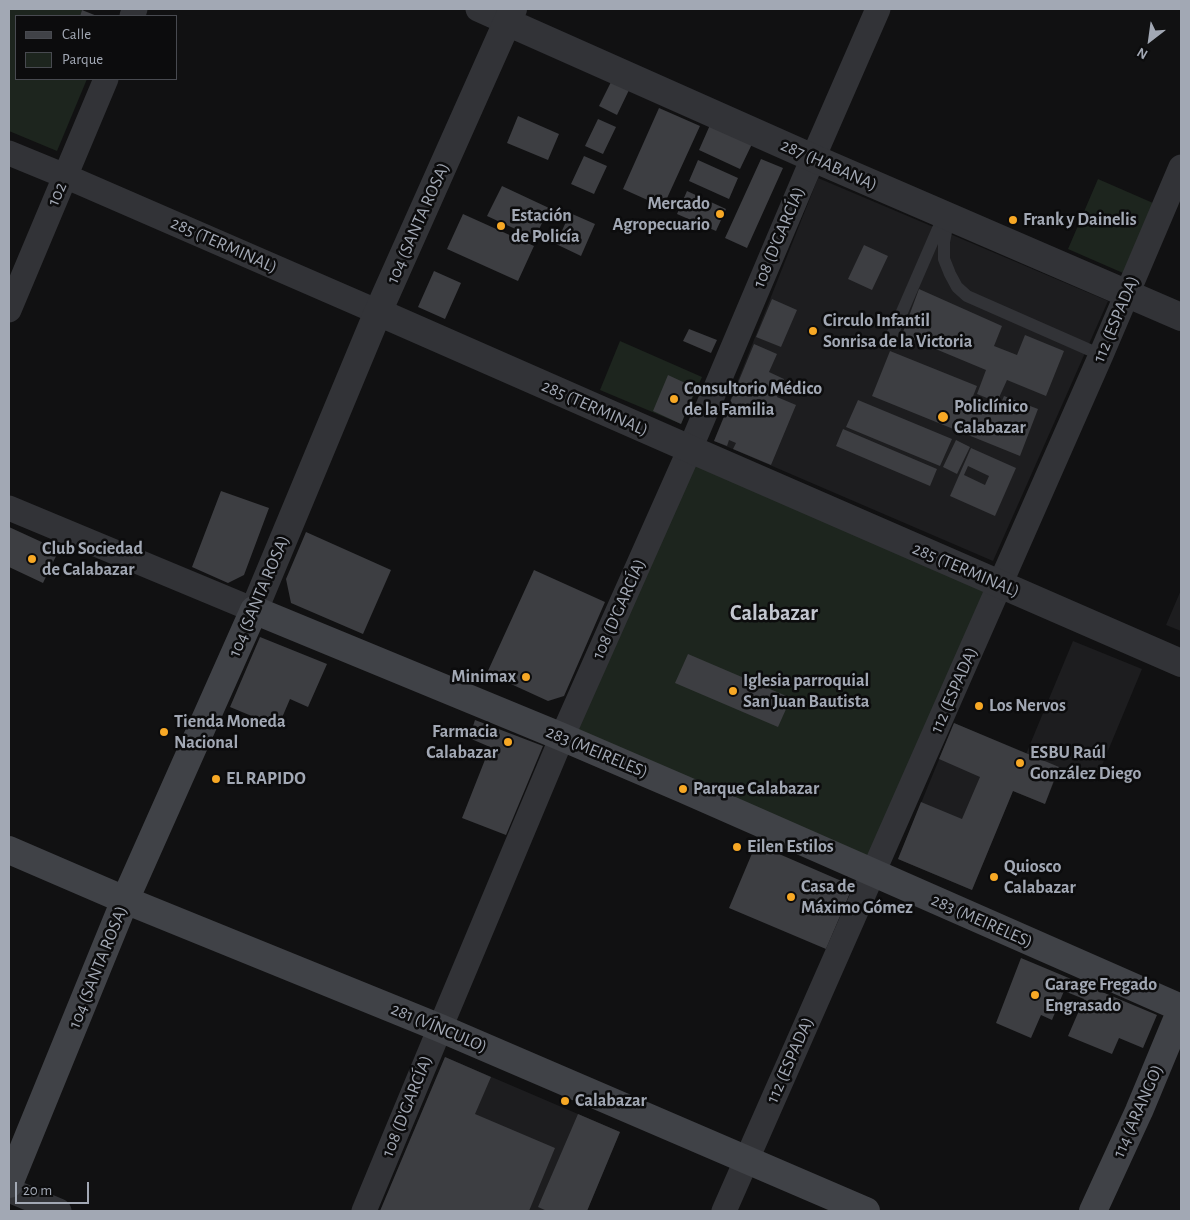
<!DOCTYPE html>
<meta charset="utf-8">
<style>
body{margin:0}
#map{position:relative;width:1190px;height:1220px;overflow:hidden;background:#111112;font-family:"Alegreya Sans",sans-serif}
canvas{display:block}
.frame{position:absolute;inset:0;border:10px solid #a2a8b4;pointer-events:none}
.legend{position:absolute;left:15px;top:15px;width:162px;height:65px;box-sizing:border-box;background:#0c0c0d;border:1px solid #484a50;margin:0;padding:6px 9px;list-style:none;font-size:15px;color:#a2a8b4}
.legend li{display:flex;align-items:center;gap:10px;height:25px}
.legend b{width:25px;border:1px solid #484a50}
.north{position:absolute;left:1125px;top:15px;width:50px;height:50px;-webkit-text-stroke:4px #0c0c0d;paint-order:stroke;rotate:210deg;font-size:14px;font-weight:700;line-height:20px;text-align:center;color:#a2a8b4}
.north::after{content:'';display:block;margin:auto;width:18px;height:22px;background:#a2a8b4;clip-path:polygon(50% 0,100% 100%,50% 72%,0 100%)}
.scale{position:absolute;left:15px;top:1182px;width:74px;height:22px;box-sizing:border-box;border:2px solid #a2a8b4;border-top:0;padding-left:6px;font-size:15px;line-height:18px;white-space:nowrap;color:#a2a8b4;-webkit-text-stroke:4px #0c0c0d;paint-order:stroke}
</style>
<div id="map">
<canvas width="1190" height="1220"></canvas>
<div class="frame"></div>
<ul class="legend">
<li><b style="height:6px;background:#404247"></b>Calle</li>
<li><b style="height:14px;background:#1d251e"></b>Parque</li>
</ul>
<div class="north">N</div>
<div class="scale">20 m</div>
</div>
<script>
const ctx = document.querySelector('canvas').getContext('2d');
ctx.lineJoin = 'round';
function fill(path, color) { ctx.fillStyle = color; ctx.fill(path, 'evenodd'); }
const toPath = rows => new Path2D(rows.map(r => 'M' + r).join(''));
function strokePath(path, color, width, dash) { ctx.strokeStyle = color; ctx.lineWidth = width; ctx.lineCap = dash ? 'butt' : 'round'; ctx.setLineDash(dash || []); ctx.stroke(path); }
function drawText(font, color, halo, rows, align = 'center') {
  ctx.font = font + ' "Alegreya Sans",sans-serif'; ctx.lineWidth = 5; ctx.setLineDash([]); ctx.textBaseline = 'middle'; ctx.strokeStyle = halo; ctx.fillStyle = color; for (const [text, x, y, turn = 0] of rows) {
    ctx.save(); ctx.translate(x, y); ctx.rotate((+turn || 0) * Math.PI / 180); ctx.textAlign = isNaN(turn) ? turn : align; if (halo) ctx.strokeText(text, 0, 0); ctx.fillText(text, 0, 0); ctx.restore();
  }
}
const built = toPath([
 [818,178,1108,301,993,561,714,441],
 [1181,590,1181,631,1166,625],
 [1073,641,1142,669,1095,782,1060,767,1045,804,1013,791,972,890,898,859,954,723,1026,754],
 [445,1057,620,1132,587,1211,380,1211]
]);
const green = toPath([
 [9,9,78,9,82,10,80,16,16,16,16,79,87,79,57,151,9,131],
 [1098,179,1153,203,1123,273,1068,249],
 [620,341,702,377,681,424,600,390],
 [690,449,1000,585,873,873,562,737]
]);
const building = toPath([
 [82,10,97,16,80,16],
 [611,82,629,90,617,115,599,106],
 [659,108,700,126,663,207,623,189],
 [518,116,559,134,548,160,507,143],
 [598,119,616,127,603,154,585,146],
 [710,125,752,144,740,169,699,150],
 [584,156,607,166,594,194,571,184],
 [761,159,783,168,747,248,725,238],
 [698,160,738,178,729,199,689,181],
 [502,186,549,208,535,238,487,216],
 [687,191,726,209,716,231,677,214],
 [570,213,595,224,581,256,556,244],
 [463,214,534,246,518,281,447,249],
 [864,245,888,256,872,290,848,279],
 [434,271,461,283,445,319,418,307],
 [919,289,1002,326,994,346,1017,355,1025,335,1064,351,1046,396,1007,380,997,402,977,394,986,370,902,335],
 [772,299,797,310,781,347,756,337],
 [689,329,717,340,711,353,683,341],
 [754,344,777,354,769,372,784,379,777,397,796,405,771,465,733,449,736,443,729,440,727,446,714,441],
 [890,351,977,386,970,404,996,415,1004,396,1038,409,1020,456,872,396],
 [668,375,696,388,681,424,653,411],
 [858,400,952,439,940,466,846,427],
 [843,429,937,469,930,486,836,446],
 [956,440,970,447,957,474,943,467],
 [971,448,1016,468,995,516,950,496],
 [968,466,989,476,985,485,964,475],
 [221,491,269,508,244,575,228,583,192,567],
 [9,527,59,550,43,583,9,567],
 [306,532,391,570,363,634,291,603,286,579],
 [534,570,605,602,564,696,548,701,487,673],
 [260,637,327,664,308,707,290,699,278,727,230,707],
 [688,654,791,698,778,727,675,683],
 [475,720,543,746,506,835,462,818,490,747,469,738],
 [954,723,1059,767,1045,804,1013,791,972,890,898,859,921,802,962,819,980,777,939,759],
 [756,844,853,886,826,949,729,908],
 [1021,958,1157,1015,1143,1048,1119,1038,1112,1054,1068,1036,1084,999,1064,991,1052,1020,1041,1015,1031,1038,996,1023],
 [445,1057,491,1077,475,1114,555,1148,529,1211,380,1211],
 [578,1114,620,1132,587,1211,547,1211,538,1207]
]);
const service = toPath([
 [949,217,944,242,944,259,950,274,957,287,967,296,1101,355],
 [892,335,944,215]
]);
const minor = toPath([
 [478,9,507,22],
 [132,16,135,9],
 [9,153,65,176,378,312],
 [9,310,106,79],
 [9,508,254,610],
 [9,1190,59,1211],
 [364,1211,440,1028,562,737,690,449,813,158,878,9],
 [724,1211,1101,355,1181,167]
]);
const tertiary = toPath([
 [507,22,813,158,1181,317],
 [378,312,690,449,1181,663],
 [254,610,378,312,513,9]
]);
const secondary = toPath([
 [9,850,125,900,440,1028,866,1211],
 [9,1184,125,900,254,610,562,737,683,789,1181,1008],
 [1093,1211,1139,1111,1181,1010]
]);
const markers = [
 [720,214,5,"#f7a825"],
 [1013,220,5,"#f7a825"],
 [501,226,5,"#f7a825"],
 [813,331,5,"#f7a825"],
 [674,399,5,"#f7a825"],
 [943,417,6,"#f7a825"],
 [32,559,5,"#f7a825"],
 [526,677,5,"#f7a825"],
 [733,691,5,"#f7a825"],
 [979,706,5,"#f7a825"],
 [164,732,5,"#f7a825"],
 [508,742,5,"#f7a825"],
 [1020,763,5,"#f7a825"],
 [216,779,5,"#f7a825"],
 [683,789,5,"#f7a825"],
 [737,847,5,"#f7a825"],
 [994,877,5,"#f7a825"],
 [791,897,5,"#f7a825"],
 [1035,995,5,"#f7a825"],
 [565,1101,5,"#f7a825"]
];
const streetNames = [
 ["287 (HABANA)",829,165,24],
 ["102",57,194,-67],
 ["104 (SANTA ROSA)",418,223,-66],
 ["108 (D'GARCÍA)",779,237,-67],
 ["285 (TERMINAL)",224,245,24],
 ["112 (ESPADA)",1116,319,-67],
 ["285 (TERMINAL)",595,408,24],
 ["285 (TERMINAL)",966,570,23],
 ["104 (SANTA ROSA)",259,596,-67],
 ["108 (D'GARCÍA)",619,609,-66],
 ["112 (ESPADA)",954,690,-66],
 ["283 (MEIRELES)",597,752,23],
 ["283 (MEIRELES)",982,921,24],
 ["104 (SANTA ROSA)",98,967,-68],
 ["281 (VÍNCULO)",439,1028,23],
 ["112 (ESPADA)",790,1060,-66],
 ["108 (D'GARCÍA)",407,1106,-68],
 ["114 (ARANGO)",1138,1111,-66]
];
const poiNames = [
 ["Mercado",710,204,"right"],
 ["Agropecuario",710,225,"right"],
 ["Estación",511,216],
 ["de Policía",511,237],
 ["Frank y Dainelis",1023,220],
 ["Circulo Infantil",823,321],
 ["Sonrisa de la Victoria",823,342],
 ["Consultorio Médico",684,389],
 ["de la Familia",684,410],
 ["Policlínico",954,407],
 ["Calabazar",954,428],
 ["Club Sociedad",42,549],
 ["de Calabazar",42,570],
 ["Minimax",516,677,"right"],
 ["Iglesia parroquial",743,681],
 ["San Juan Bautista",743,702],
 ["Los Nervos",989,706],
 ["Tienda Moneda",174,722],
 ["Nacional",174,743],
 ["Farmacia",498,732,"right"],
 ["Calabazar",498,753,"right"],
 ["ESBU Raúl",1030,753],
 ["González Diego",1030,774],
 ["EL RAPIDO",226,779],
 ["Parque Calabazar",693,789],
 ["Eilen Estilos",747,847],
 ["Quiosco",1004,867],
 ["Calabazar",1004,888],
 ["Casa de",801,887],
 ["Máximo Gómez",801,908],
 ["Garage Fregado",1045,985],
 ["Engrasado",1045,1006],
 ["Calabazar",575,1101]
];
const districtNames = [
 ["Calabazar",774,613]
];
fill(built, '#1d1d1f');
fill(green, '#1d251e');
fill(building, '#3d3e42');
strokePath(service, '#323337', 12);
strokePath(minor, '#323337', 25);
strokePath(tertiary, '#323337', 28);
strokePath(secondary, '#404247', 28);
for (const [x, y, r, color] of markers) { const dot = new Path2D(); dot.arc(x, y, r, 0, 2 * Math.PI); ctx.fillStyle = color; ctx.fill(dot); strokePath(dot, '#0c0c0d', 2); }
drawText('18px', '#a2a8b4', '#0c0c0d', streetNames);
drawText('bold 18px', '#a2a8b4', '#0c0c0d', poiNames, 'left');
drawText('bold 22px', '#c3c7d0', '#0c0c0d', districtNames);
</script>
